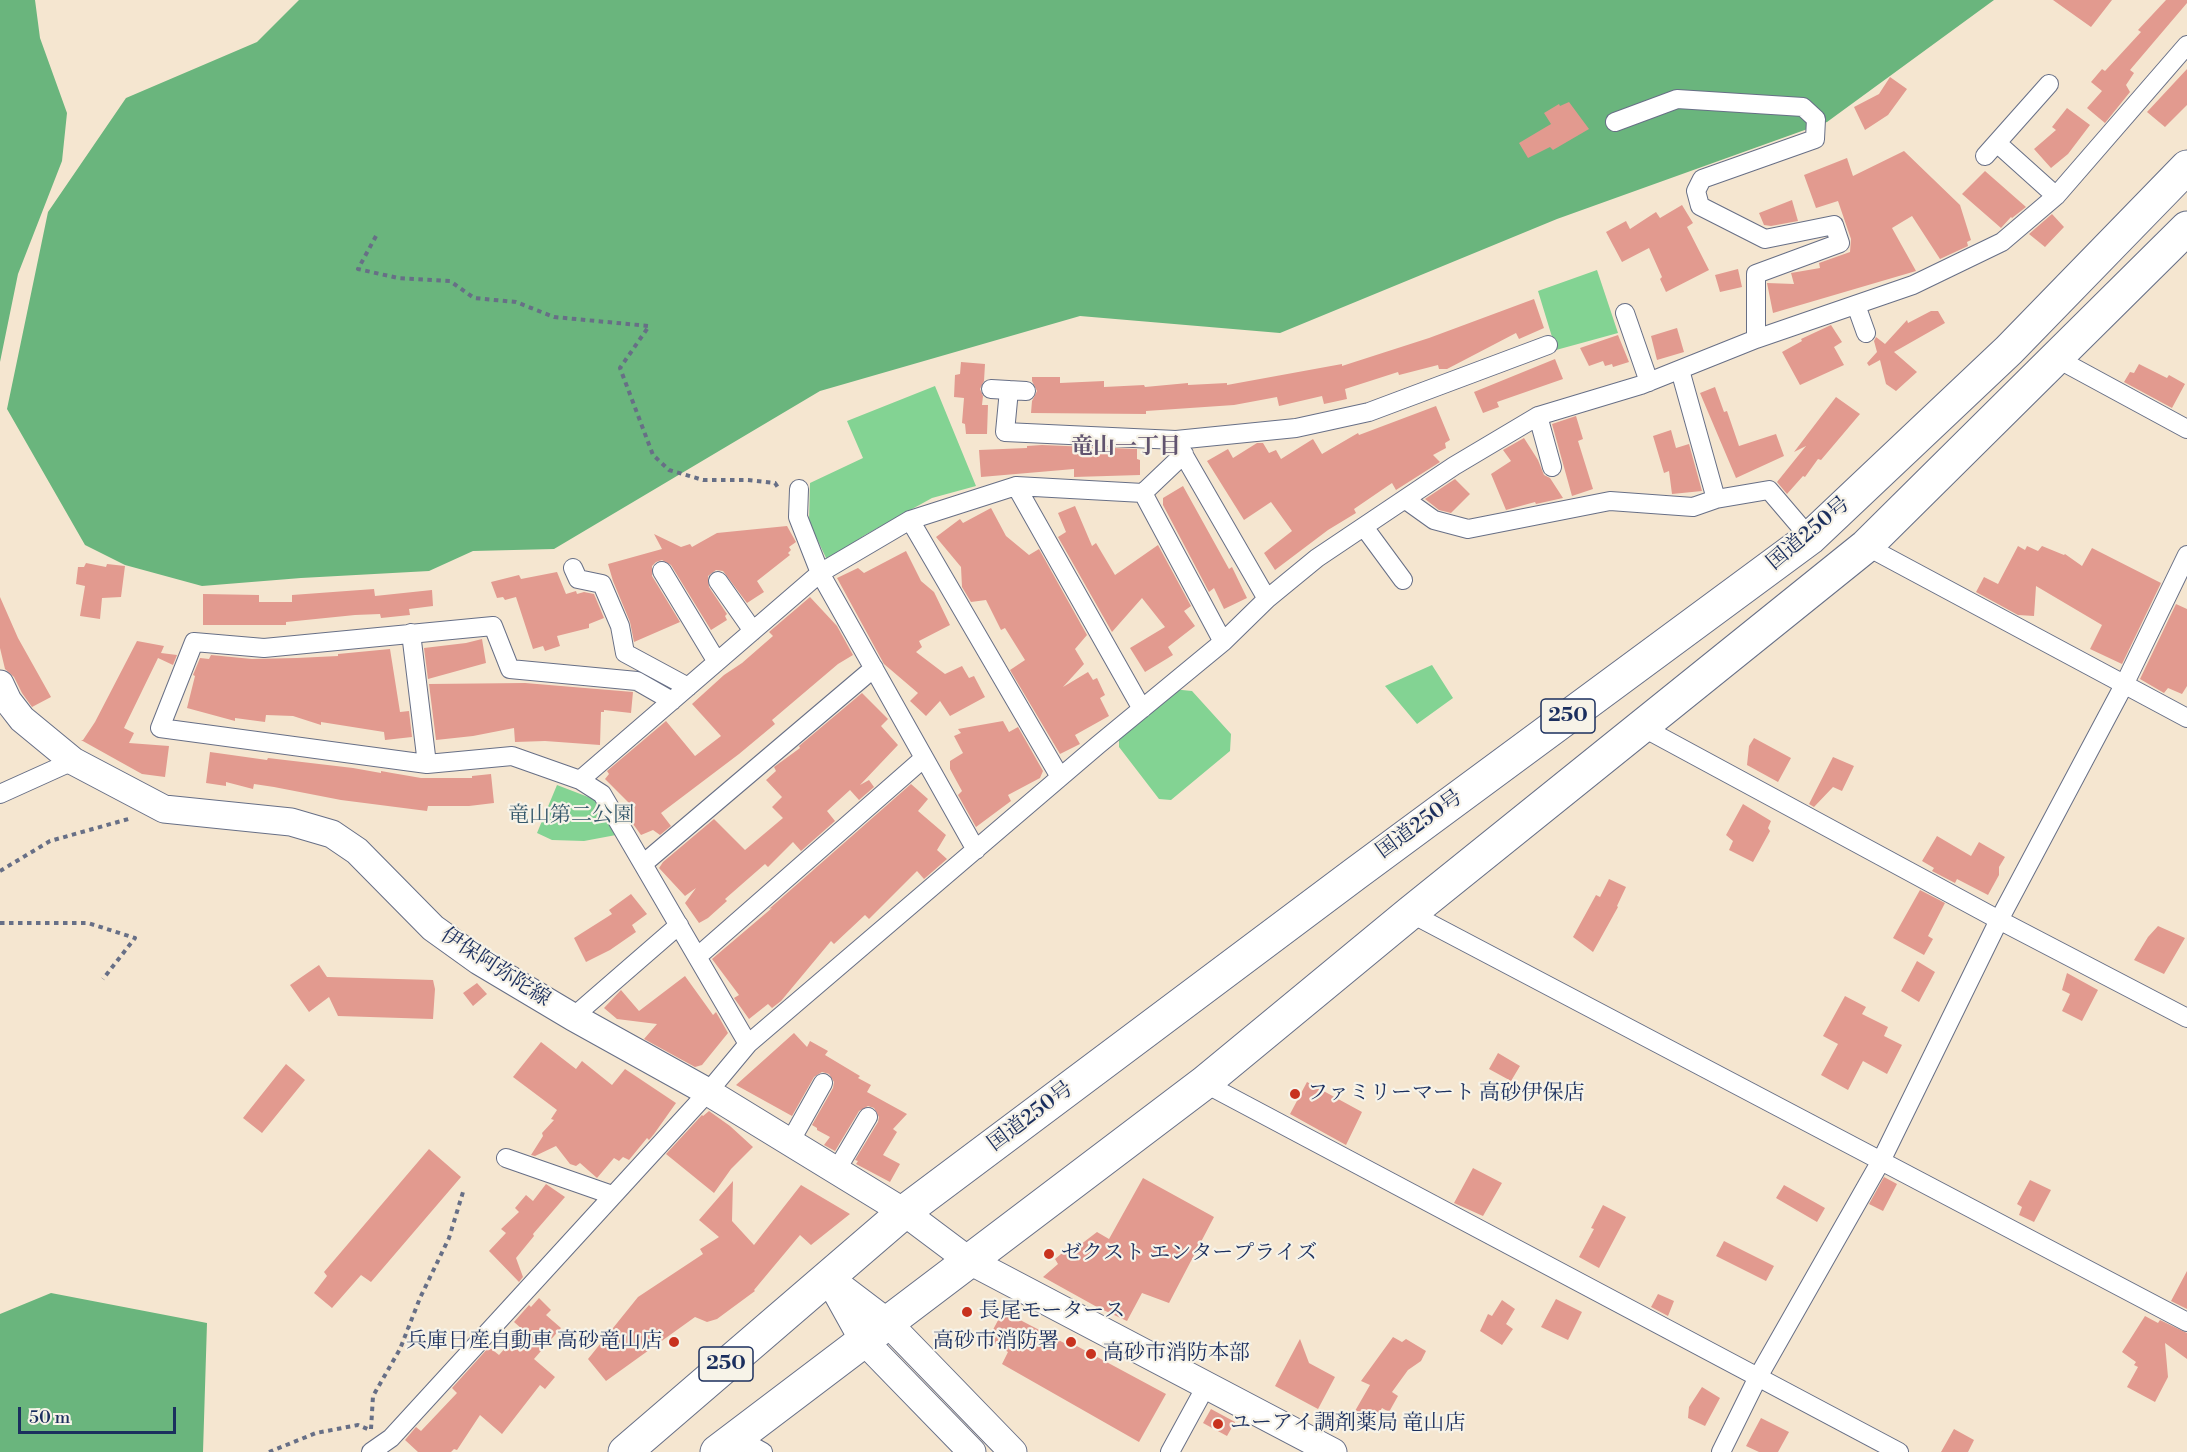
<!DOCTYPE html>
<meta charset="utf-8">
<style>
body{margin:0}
#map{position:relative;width:2187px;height:1452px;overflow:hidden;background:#f5e6d0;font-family:"Libre Bodoni",serif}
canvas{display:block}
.scale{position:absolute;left:18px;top:1407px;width:158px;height:27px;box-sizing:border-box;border:3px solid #1b2f5e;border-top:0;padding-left:8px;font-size:18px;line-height:21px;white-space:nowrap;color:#1b2f5e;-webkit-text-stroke:4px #f7f3e8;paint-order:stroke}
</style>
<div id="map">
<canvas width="2187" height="1452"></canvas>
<div class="scale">50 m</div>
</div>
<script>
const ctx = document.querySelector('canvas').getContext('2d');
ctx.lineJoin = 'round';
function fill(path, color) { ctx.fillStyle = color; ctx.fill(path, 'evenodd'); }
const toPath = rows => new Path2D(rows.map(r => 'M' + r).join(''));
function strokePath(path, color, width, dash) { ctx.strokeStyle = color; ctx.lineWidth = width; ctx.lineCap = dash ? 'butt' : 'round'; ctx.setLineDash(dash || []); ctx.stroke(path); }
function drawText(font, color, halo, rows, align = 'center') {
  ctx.font = font + ' "Libre Bodoni","Noto Serif JP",serif'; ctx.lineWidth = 4.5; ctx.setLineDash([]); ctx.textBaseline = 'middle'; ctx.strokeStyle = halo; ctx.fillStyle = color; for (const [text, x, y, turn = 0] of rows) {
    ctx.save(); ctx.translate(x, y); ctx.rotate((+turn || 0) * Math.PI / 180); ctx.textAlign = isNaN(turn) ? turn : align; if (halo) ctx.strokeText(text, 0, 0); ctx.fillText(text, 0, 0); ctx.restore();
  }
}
const green = toPath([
 [1597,270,1618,333,1556,350,1538,291],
 [935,386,976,486,932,498,865,535,827,560,809,522,810,483,863,458,847,421],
 [1432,665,1453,698,1417,724,1385,686],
 [1172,689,1192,691,1231,734,1230,751,1171,800,1159,799,1119,747,1119,734],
 [557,785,596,800,616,835,584,841,552,840,537,833]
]);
const forest = toPath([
 [0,0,35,0,40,38,67,113,62,161,18,274,0,362],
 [299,0,1994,0,1827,122,1557,219,1280,333,1080,316,820,391,554,549,473,551,429,571,301,578,202,586,125,565,85,545,7,409,48,212,126,98,257,42],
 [51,1293,207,1323,203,1452,0,1452,0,1314]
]);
const building = toPath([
 [2053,0,2112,0,2091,27],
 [2166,0,2187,0,2187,3,2130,70,2134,73,2126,85,2130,92,2105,123,2087,108,2102,91,2091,82,2102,69,2105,71,2141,32,2138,30],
 [2187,69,2187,105,2165,127,2147,112],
 [1890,77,1907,89,1888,115,1865,130,1854,107,1879,94],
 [1569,102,1589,129,1553,150,1550,147,1528,158,1519,143,1551,124,1544,113,1559,104,1560,106],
 [2067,108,2090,125,2068,154,2051,168,2034,149,2056,130,2052,127],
 [1904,151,1960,205,1971,240,1967,242,1968,246,1940,259,1912,216,1892,228,1916,271,1773,313,1767,283,1794,284,1791,273,1820,268,1819,263,1850,252,1851,239,1838,201,1816,208,1804,175,1847,158,1853,176],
 [1985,171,2026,207,2012,218,2011,217,2001,228,1962,194],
 [1792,200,1798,221,1771,226,1764,225,1759,213],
 [1682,205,1693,223,1687,227,1709,270,1666,292,1660,279,1662,277,1649,248,1622,262,1606,232,1626,221,1630,229,1656,212,1660,218],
 [2052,214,2064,227,2045,247,2029,234],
 [1738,269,1742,287,1720,292,1715,275],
 [1534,299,1544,328,1519,339,1516,333,1447,369,1439,369,1438,365,1399,375,1398,372,1345,389,1347,399,1324,404,1322,396,1279,406,1277,397,1234,405,1146,411,1146,414,1031,413,1032,401,1037,391,1032,381,1032,377,1060,377,1060,383,1104,381,1104,387,1144,385,1145,387,1188,383,1188,385,1227,383,1227,385,1342,364,1342,366,1429,338],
 [1931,311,1938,311,1945,323,1894,352,1917,372,1896,391,1886,384,1880,360,1869,366,1867,363,1877,352,1874,341,1876,337,1885,344,1907,320,1908,323],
 [1831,325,1842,342,1834,347,1844,365,1800,385,1782,352,1802,341,1801,339],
 [1677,328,1684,352,1657,360,1651,336],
 [1618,335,1629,362,1613,367,1612,364,1605,366,1603,361,1589,366,1580,348],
 [1555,359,1563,379,1497,402,1499,407,1483,413,1474,392],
 [961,362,985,364,984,381,980,389,983,396,982,405,988,405,987,434,966,434,965,424,962,423,964,398,954,397,955,375,960,374],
 [2139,364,2167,378,2169,375,2185,384,2172,408,2124,382,2130,372,2134,373],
 [1715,387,1724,412,1727,411,1739,446,1776,434,1784,456,1736,478,1700,393],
 [1836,397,1860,414,1821,460,1818,459,1805,477,1803,476,1787,494,1777,482,1806,446,1794,452],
 [1436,406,1450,440,1445,443,1446,448,1433,455,1440,462,1396,490,1392,483,1354,509,1356,513,1328,530,1275,570,1264,553,1292,531,1271,502,1244,520,1207,461,1228,449,1233,458,1257,443,1263,443,1269,453,1276,450,1281,459,1313,439,1322,454,1358,433,1359,435],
 [1576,416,1583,439,1578,441,1593,489,1572,496,1552,424],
 [1671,430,1676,448,1689,444,1702,491,1672,494,1669,471,1664,473,1653,436],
 [1524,438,1538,460,1544,475,1550,478,1563,498,1536,504,1535,502,1506,510,1491,474,1511,461,1503,450],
 [1042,445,1137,449,1137,459,1140,460,1140,475,1074,477,1074,469,981,477,979,450,1027,448,1027,446],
 [1455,479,1470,494,1451,513,1439,510,1425,499],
 [1183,486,1229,569,1232,567,1247,598,1224,609,1214,588,1209,592,1163,505,1163,498],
 [1075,506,1092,546,1096,543,1115,575,1158,545,1191,606,1184,611,1195,626,1168,647,1173,655,1145,672,1130,648,1165,627,1142,598,1112,632,1058,537,1066,532,1058,513],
 [991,508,1006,536,1029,555,1039,549,1087,635,1075,649,1084,664,1063,687,1088,672,1093,680,1097,678,1105,695,1100,698,1109,716,1075,735,1080,744,1060,754,1010,670,1025,660,1005,628,1001,630,986,600,971,602,962,587,961,567,936,537,960,519,963,523],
 [787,526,796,542,789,547,791,550,788,553,790,555,757,581,764,592,747,603,723,571,716,570,708,576,709,587,727,614,725,616,727,620,711,630,671,565,662,560,656,562,652,566,652,576,680,622,634,642,630,622,613,581,608,564,662,549,654,534,681,547,690,544,692,547,717,533],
 [2018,546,2025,550,2027,546,2038,551,2042,546,2064,555,2065,554,2082,566,2092,548,2161,583,2122,664,2090,649,2102,625,2036,586,2034,616,2018,615,1976,592,1984,577,1998,584],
 [906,551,921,581,934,592,950,625,919,641,922,647,916,652,945,674,962,666,969,678,974,676,985,697,950,716,940,701,926,716,910,701,918,693,884,664,837,578,858,568,864,573],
 [86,563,106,567,107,564,125,566,121,597,102,598,100,619,80,616,85,586,76,584,78,567,84,567],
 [557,572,566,594,576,591,577,594,584,592,594,594,604,618,589,624,589,628,557,636,560,646,545,651,543,646,533,649,516,597,505,600,503,597,497,598,491,582,519,575,521,579],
 [374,589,375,596,432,590,433,606,409,609,410,615,381,618,380,614,355,615,286,622,286,625,203,625,203,594,259,595,259,602,292,602,292,595],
 [0,597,18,638,51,697,32,707,22,693,14,677,5,669,0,648],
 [810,597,837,626,853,655,838,664,772,720,775,724,739,754,661,813,671,826,660,835,653,830,641,835,628,817,635,809,605,779,609,774,607,771,666,721,695,756,721,736,692,704,724,675,742,663,773,636,769,632],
 [2176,604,2187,609,2187,686,2182,694,2168,688,2164,693,2140,679],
 [482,639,486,663,428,679,424,648,466,643],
 [137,641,164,646,161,653,177,655,173,665,158,658,124,728,134,733,129,743,169,746,165,777,142,774,81,740,83,740,95,722],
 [390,649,400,712,409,711,412,737,385,740,384,732,321,722,321,725,293,716,266,715,265,722,235,718,235,721,187,708,195,676,193,675,200,658,209,659,211,655,252,659,297,658,338,656,338,654],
 [525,683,633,692,631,713,604,710,604,712,601,712,600,745,545,741,515,742,514,728,473,736,436,740,429,684],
 [862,693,888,719,881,726,898,745,860,785,869,780,874,787,859,800,850,790,827,811,835,821,801,851,793,842,768,867,765,864,725,899,727,901,708,918,699,923,685,903,696,888,685,896,659,868,663,862,714,819,745,850,783,818,772,807,782,797,766,780,776,771,774,767,800,748,799,746],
 [1003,721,1009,732,1018,727,1043,771,1040,778,1008,795,1011,801,976,827,958,795,962,791,950,769,950,761,963,753,954,736,961,733,958,729],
 [1754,738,1791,758,1778,782,1747,765,1749,746],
 [210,752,267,760,268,758,353,768,381,773,381,771,392,773,421,778,472,778,472,776,491,774,494,803,469,806,428,806,427,811,341,800,274,787,254,784,253,789,226,782,226,786,206,783],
 [1833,757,1854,766,1842,791,1833,787,1814,807,1809,804],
 [911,784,928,799,918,811,946,835,937,850,947,859,924,879,917,871,869,919,865,915,834,944,831,941,781,1001,772,1008,768,1004,749,1019,734,998,739,995,712,959,772,908,769,909],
 [1743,804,1771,821,1768,828,1770,831,1753,862,1729,850,1733,841,1726,835],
 [1937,836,1971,856,1979,842,2005,857,1999,867,1999,875,1988,895,1957,879,1955,883,1932,871,1934,868,1922,861],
 [1609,879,1626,887,1617,906,1618,907,1593,952,1573,937,1596,895,1600,897],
 [1920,890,1945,903,1928,936,1933,939,1924,955,1893,938],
 [631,894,647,914,632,925,636,932,610,950,586,962,574,938,612,914,609,910],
 [2158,926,2185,938,2164,974,2134,960,2148,937],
 [1917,961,1935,972,1919,1002,1901,991],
 [319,965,327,977,433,980,435,989,433,1019,338,1016,329,997,309,1012,290,985],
 [2067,973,2098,990,2082,1021,2062,1011,2070,994,2062,990],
 [685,976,713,1015,716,1012,728,1033,702,1065,695,1067,644,1039,657,1024,617,1019,604,1008,621,990,639,1011],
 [477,983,487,994,473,1006,463,993],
 [1845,996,1866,1007,1862,1014,1888,1027,1884,1036,1902,1045,1887,1074,1863,1061,1848,1090,1821,1075,1838,1044,1823,1036],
 [794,1033,807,1047,810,1041,828,1051,825,1055,860,1076,858,1078,871,1085,867,1092,907,1114,893,1129,897,1132,883,1155,900,1164,890,1182,856,1164,858,1161,855,1160,878,1122,879,1117,874,1108,868,1106,859,1111,835,1151,824,1145,830,1137,817,1130,817,1128,812,1125,833,1088,834,1082,829,1074,822,1072,814,1077,792,1116,736,1085],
 [541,1042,576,1069,582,1061,612,1085,625,1069,676,1103,654,1134,649,1140,647,1138,629,1160,623,1157,619,1161,614,1158,597,1178,580,1163,576,1166,570,1164,556,1146,535,1156,531,1155,543,1136,542,1133,554,1120,551,1119,557,1110,513,1077],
 [1498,1053,1520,1066,1511,1081,1489,1069],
 [286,1064,305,1080,262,1133,243,1118],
 [1307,1082,1362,1112,1346,1145,1290,1114],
 [709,1111,730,1126,753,1147,731,1169,714,1193,666,1154,702,1115,703,1116],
 [429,1149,461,1177,371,1282,361,1275,332,1308,314,1293,327,1276,324,1272],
 [1473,1168,1502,1183,1483,1216,1454,1203],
 [1884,1177,1897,1184,1883,1211,1869,1204],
 [1143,1178,1214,1217,1169,1303,1142,1293,1127,1321,1097,1307,1043,1277,1058,1264,1055,1259,1072,1245,1076,1248,1097,1232,1109,1239],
 [2030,1180,2051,1190,2034,1222,2019,1215,2022,1207,2017,1204],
 [733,1181,732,1221,754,1245,801,1185,850,1214,811,1245,800,1235,754,1290,755,1291,717,1319,707,1322,695,1317,606,1381,588,1359,638,1297,703,1254,700,1249,719,1237,699,1220],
 [546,1184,565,1197,533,1234,534,1236,516,1258,523,1277,519,1282,489,1251,506,1233,501,1229,519,1212,515,1208,526,1195,533,1201],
 [1784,1185,1825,1208,1817,1222,1776,1198],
 [1603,1205,1626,1217,1599,1268,1579,1257,1594,1229,1591,1228],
 [1724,1241,1774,1266,1766,1281,1716,1256],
 [2187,1271,2187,1309,2171,1301],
 [1658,1294,1674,1301,1668,1316,1651,1307],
 [539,1298,551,1310,546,1315,561,1328,534,1359,555,1377,545,1389,540,1385,502,1434,480,1415,457,1450,454,1449,451,1452,418,1452,405,1440,416,1427,421,1431,457,1393,452,1388,489,1347,499,1355,522,1329,514,1322,529,1305,531,1307],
 [1556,1299,1582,1312,1568,1340,1541,1327],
 [1502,1300,1515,1309,1506,1324,1513,1329,1502,1345,1480,1331,1488,1314,1492,1316],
 [1003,1311,1066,1344,1073,1344,1166,1394,1139,1442,1002,1364,1008,1352,988,1339],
 [2145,1316,2158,1323,2160,1320,2187,1333,2187,1359,2165,1343,2168,1377,2155,1402,2127,1387,2138,1367,2134,1365,2136,1362,2122,1352],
 [1393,1337,1402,1342,1406,1339,1426,1351,1421,1361,1408,1370,1392,1392,1398,1396,1389,1412,1382,1408,1378,1415,1373,1413,1369,1419,1355,1411,1370,1385,1361,1381],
 [1300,1339,1309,1363,1335,1377,1318,1409,1275,1386],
 [1702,1387,1720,1398,1705,1426,1688,1418,1689,1407],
 [1211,1409,1235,1422,1227,1436,1203,1423],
 [1761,1418,1789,1432,1778,1452,1759,1452,1746,1446],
 [1954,1429,1974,1440,1968,1452,1941,1452]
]);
const path = toPath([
 [376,236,358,269,398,278,450,281,474,298,516,302,554,317,649,326,620,368,653,455,669,470,703,480,748,480,775,483,779,489],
 [0,871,50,841,132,818],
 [0,923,88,923,135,938,103,979],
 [371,1429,373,1396,400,1349,420,1298,449,1238,463,1192],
 [269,1452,316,1433,358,1425,370,1430]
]);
const street = toPath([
 [1615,122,1677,99,1803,107,1816,119,1815,139,1702,179,1696,191,1700,206,1765,239,1834,225,1840,243,1756,274,1756,339],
 [1997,143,2056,196],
 [1985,156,2049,84],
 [1856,305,1866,333],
 [1625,313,1649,382],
 [2056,358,2187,429],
 [1680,370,1716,499],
 [991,389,1026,391],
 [1009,390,1005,432,1176,440,1296,428,1369,412,1548,345],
 [1538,416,1552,467],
 [1178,445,1267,599],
 [1016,486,1142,709],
 [799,489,798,517,820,573,976,850],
 [1143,493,1223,642],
 [1406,500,1434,520,1468,529,1610,501,1693,507,1716,499,1769,490,1810,538],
 [910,520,1060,777],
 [1364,527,1403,580],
 [1866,546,2187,718],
 [573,568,578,579,602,584,620,626,625,653,688,687],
 [662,571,717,662],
 [718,581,753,631],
 [411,633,427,764],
 [672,701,637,681,510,669,493,626,264,648,194,642,160,728,427,764,512,756,580,780,602,794,748,1044],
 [1642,727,1999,920,2187,1018],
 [580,780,820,573,910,520,1016,486,1143,493,1184,454],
 [0,794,73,761],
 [643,864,874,668],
 [1410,913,2187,1322],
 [697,957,924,758],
 [573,1017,679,925],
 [1204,1083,1899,1452],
 [790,1142,823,1083],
 [506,1158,612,1195],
 [836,1171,868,1117],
 [736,1437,763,1452],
 [371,1452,391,1438,708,1092,748,1044,1098,745,1223,642,1267,599,1317,558,1454,466,1538,416,1641,385,1756,339,1913,285,2002,242,2056,196,2187,45],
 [1170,1452,1206,1386],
 [1721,1452,1758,1377,1882,1159,1999,920,2124,685,2187,555]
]);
const secondary = toPath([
 [0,684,8,701,22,719,73,761,164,809,291,822,332,834,357,851,433,928,479,961,573,1017,708,1092,904,1212,968,1260,1333,1452],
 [829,1278,887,1322,1013,1452],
 [833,1286,863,1340,972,1452]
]);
const highway = toPath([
 [625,1452,904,1212,1355,874,1810,538,2009,350,2187,167],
 [717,1452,1204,1083,1410,913,1866,546,2187,228]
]);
const markers = [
 [1295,1094,6,"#c8321e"],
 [1049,1254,6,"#c8321e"],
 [967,1312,6,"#c8321e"],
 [674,1342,6,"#c8321e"],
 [1071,1342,6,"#c8321e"],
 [1091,1354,6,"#c8321e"],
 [1218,1424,6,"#c8321e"]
];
const shields = [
 [1568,716,54],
 [726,1364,54]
];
const shieldNames = [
 ["250",1568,716],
 ["250",726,1364]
];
const streetNames = [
 ["国道250号",1809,534,-40],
 ["国道250号",1420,825,-36],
 ["伊保阿弥陀線",495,968,33],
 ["国道250号",1031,1117,-37]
];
const parkNames = [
 ["竜山第二公園",571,816]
];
const poiNames = [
 ["ファミリーマート 高砂伊保店",1307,1094],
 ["ゼクスト エンタープライズ",1061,1254],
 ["長尾モータース",979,1312],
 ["兵庫日産自動車 高砂竜山店",662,1342,"right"],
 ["高砂市消防署",1059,1342,"right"],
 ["高砂市消防本部",1103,1354],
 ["ユーアイ調剤薬局 竜山店",1230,1424]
];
const neighbourhoodNames = [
 ["竜山一丁目",1126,448]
];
fill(green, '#83d393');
fill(forest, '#6ab57d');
fill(building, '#e29a8f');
strokePath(street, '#676f86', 20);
strokePath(secondary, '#676f86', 29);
strokePath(highway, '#676f86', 35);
strokePath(path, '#676f86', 4, [4.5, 4.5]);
strokePath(street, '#fff', 18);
strokePath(secondary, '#fff', 27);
strokePath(highway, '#fff', 33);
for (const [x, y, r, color] of markers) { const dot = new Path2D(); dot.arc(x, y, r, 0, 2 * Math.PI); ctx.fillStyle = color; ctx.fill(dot); strokePath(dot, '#f7f3e8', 2); }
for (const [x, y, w] of shields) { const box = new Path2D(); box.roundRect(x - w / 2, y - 17, w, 34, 4.5); ctx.fillStyle = '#f7f3e8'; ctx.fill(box); strokePath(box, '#1b2f5e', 1.5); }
drawText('bold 20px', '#1b2f5e', null, shieldNames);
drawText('21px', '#1b2f5e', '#f7f3e8', streetNames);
drawText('21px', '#35586b', '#f7f3e8', parkNames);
drawText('21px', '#1b2f5e', '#f7f3e8', poiNames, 'left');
drawText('bold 22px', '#61546f', '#f7f3e8', neighbourhoodNames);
</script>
